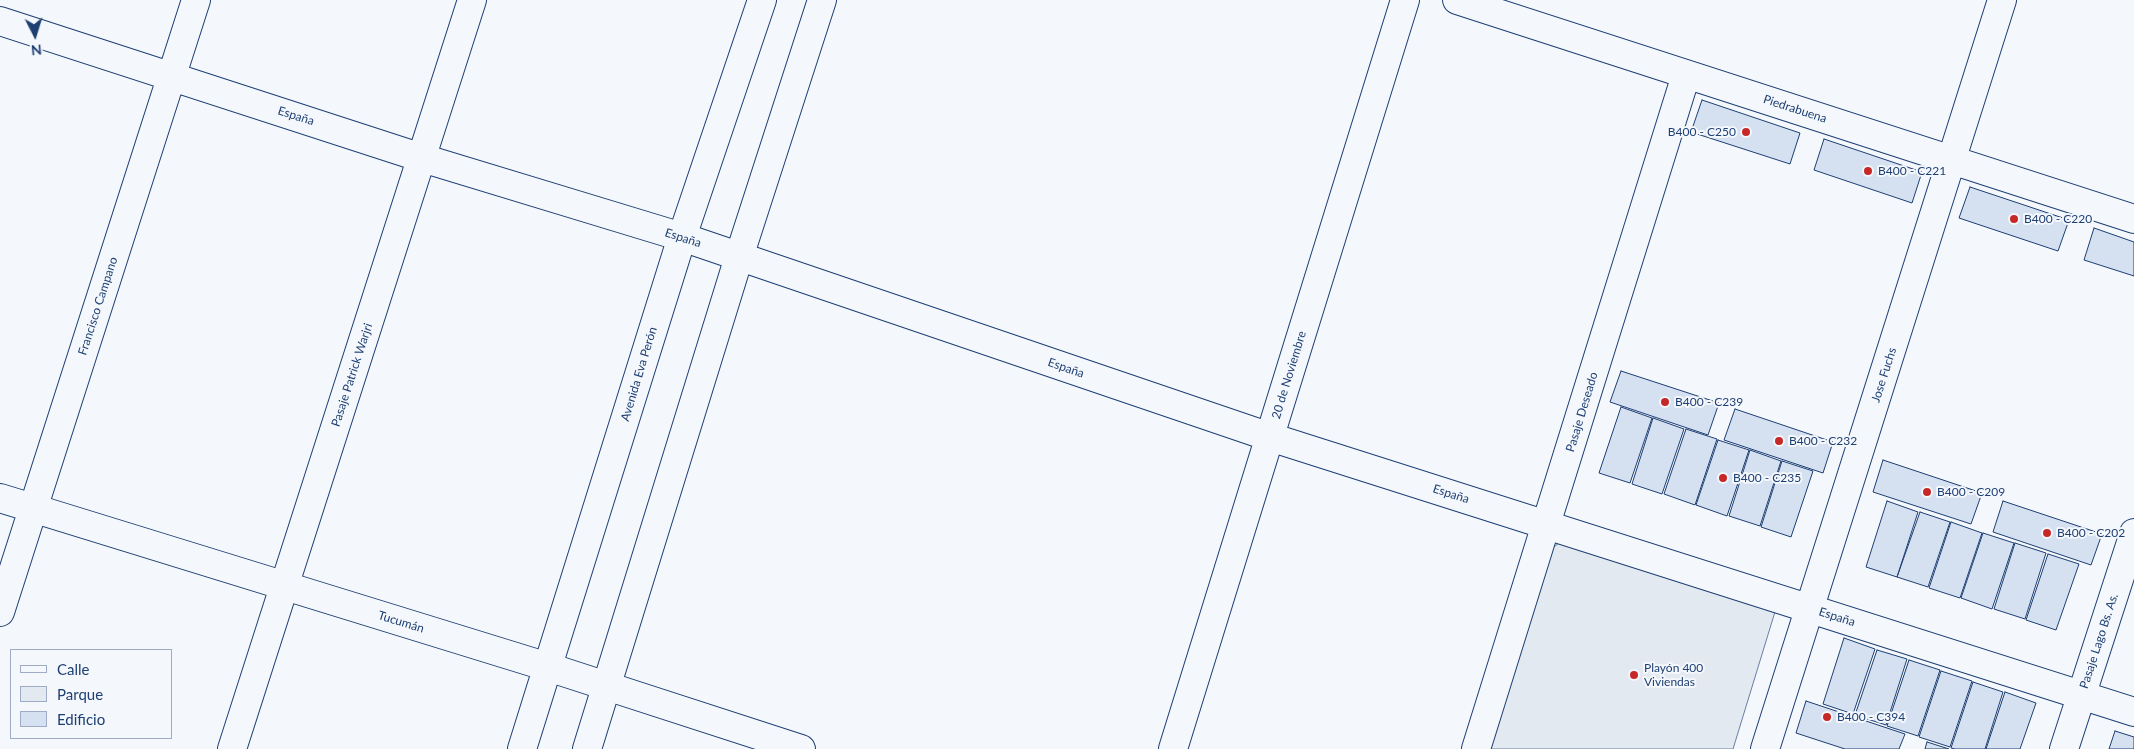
<!DOCTYPE html>
<meta charset="utf-8">
<style>
body{margin:0}
#map{position:relative;width:2134px;height:749px;overflow:hidden;background:#f4f7fb;font-family:Lato,sans-serif}
canvas{display:block}
.legend{position:absolute;left:10px;top:649px;width:162px;height:90px;box-sizing:border-box;background:#f4f7fb;border:1px solid #9eadc5;margin:0;padding:6px 9px;list-style:none;font-size:15px;color:#1d3f73}
.legend li{display:flex;align-items:center;gap:10px;height:25px}
.legend b{width:25px;border:1px solid #9eadc5}
.north{position:absolute;left:10px;top:10px;width:50px;height:50px;-webkit-text-stroke:4px #f4f7fb;paint-order:stroke;rotate:175deg;font-size:14px;font-weight:700;line-height:20px;text-align:center;color:#1d3f73}
.north::after{content:'';display:block;margin:auto;width:18px;height:22px;background:#1d3f73;clip-path:polygon(50% 0,100% 100%,50% 72%,0 100%)}
</style>
<div id="map">
<canvas width="2134" height="749"></canvas>
<ul class="legend">
<li><b style="height:6px;background:#f4f7fb"></b>Calle</li>
<li><b style="height:14px;background:#e3e9f0"></b>Parque</li>
<li><b style="height:14px;background:#d5e0f0"></b>Edificio</li>
</ul>
<div class="north">N</div>
</div>
<script>
const ctx = document.querySelector('canvas').getContext('2d');
ctx.lineJoin = 'round';
function fill(path, color) { ctx.fillStyle = color; ctx.fill(path, 'evenodd'); }
const toPath = rows => new Path2D(rows.map(r => 'M' + r).join(''));
function strokePath(path, color, width, dash) { ctx.strokeStyle = color; ctx.lineWidth = width; ctx.lineCap = dash ? 'butt' : 'round'; ctx.setLineDash(dash || []); ctx.stroke(path); }
function drawText(font, color, halo, rows, align = 'center') {
  ctx.font = font + ' Lato,sans-serif'; ctx.lineWidth = 4; ctx.setLineDash([]); ctx.textBaseline = 'middle'; ctx.strokeStyle = halo; ctx.fillStyle = color; for (const [text, x, y, turn = 0] of rows) {
    ctx.save(); ctx.translate(x, y); ctx.rotate((+turn || 0) * Math.PI / 180); ctx.textAlign = isNaN(turn) ? turn : align; if (halo) ctx.strokeText(text, 0, 0); ctx.fillText(text, 0, 0); ctx.restore();
  }
}
const green = toPath([
 [1563,540,1778,602,1733,749,1488,749,1551,549,1563,540]
]);
const building = toPath([
 [1702,100,1800,133,1790,164,1691,132,1702,100],
 [1824,139,1922,172,1912,203,1814,170,1824,139],
 [1970,187,2069,220,2058,251,1959,218,1970,187],
 [2094,228,2134,242,2134,276,2084,260,2094,228],
 [1621,371,1719,403,1708,435,1610,402,1621,371],
 [1621,407,1652,418,1630,483,1599,473,1621,407],
 [1735,409,1833,442,1823,473,1724,440,1735,409],
 [1653,418,1684,429,1662,494,1632,484,1653,418],
 [1686,429,1717,439,1695,505,1664,494,1686,429],
 [1718,440,1749,450,1727,516,1696,505,1718,440],
 [1750,450,1781,461,1760,526,1729,516,1750,450],
 [1883,460,1982,493,1971,524,1873,492,1883,460],
 [1782,461,1813,471,1791,537,1761,527,1782,461],
 [1887,501,1918,512,1897,577,1866,567,1887,501],
 [2003,501,2102,534,2091,565,1993,532,2003,501],
 [1920,512,1950,522,1928,587,1897,577,1920,512],
 [1951,522,1982,533,1960,598,1929,588,1951,522],
 [1983,533,2014,543,1992,609,1961,598,1983,533],
 [2015,543,2046,553,2025,619,1994,609,2015,543],
 [2048,554,2079,564,2056,630,2026,620,2048,554],
 [1844,638,1875,649,1853,714,1823,704,1844,638],
 [1877,650,1907,659,1886,725,1855,715,1877,650],
 [1909,660,1940,670,1918,736,1887,726,1909,660],
 [1941,671,1972,681,1950,747,1919,737,1941,671],
 [1973,682,2003,692,1985,749,1955,749,1951,748,1973,682],
 [2005,692,2036,703,2020,749,1986,749,2005,692],
 [1806,701,1905,734,1899,749,1845,749,1796,733,1806,701],
 [2115,731,2134,737,2134,749,2109,749,2115,731],
 [1927,742,1949,749,1925,749,1927,742]
]);
const street = toPath([
 [1457,0,2134,219],
 [0,21,422,158,682,237,1270,437,2134,712],
 [0,498,548,667,801,749],
 [0,612,196,0],
 [232,749,472,0],
 [1173,749,1405,0],
 [1476,749,1686,75],
 [1765,749,2002,0],
 [2064,749,2134,533]
]);
const secondary = toPath([
 [522,749,682,237,762,0],
 [587,749,739,257,822,0]
]);
const markers = [
 [1746,132,5,"#c62828"],
 [1868,171,5,"#c62828"],
 [2014,219,5,"#c62828"],
 [1665,402,5,"#c62828"],
 [1779,441,5,"#c62828"],
 [1723,478,5,"#c62828"],
 [1927,492,5,"#c62828"],
 [2047,533,5,"#c62828"],
 [1634,675,5,"#c62828"],
 [1827,717,5,"#c62828"]
];
const streetNames = [
 ["Piedrabuena",1795,109,18],
 ["España",296,116,18],
 ["España",683,238,18],
 ["Francisco Campano",98,306,-72],
 ["España",1066,368,19],
 ["Avenida Eva Perón",639,374,-73],
 ["Pasaje Patrick Warjri",352,375,-72],
 ["20 de Noviembre",1289,375,-73],
 ["Jose Fuchs",1884,375,-72],
 ["Pasaje Deseado",1582,412,-73],
 ["España",1451,494,18],
 ["España",1837,617,18],
 ["Tucumán",401,622,17],
 ["Pasaje Lago Bs. As.",2099,641,-72]
];
const poiNames = [
 ["B400 - C250",1736,132,"right"],
 ["B400 - C221",1878,171],
 ["B400 - C220",2024,219],
 ["B400 - C239",1675,402],
 ["B400 - C232",1789,441],
 ["B400 - C235",1733,478],
 ["B400 - C209",1937,492],
 ["B400 - C202",2057,533],
 ["Playón 400",1644,668],
 ["Viviendas",1644,682],
 ["B400 - C394",1837,717]
];
fill(green, '#e3e9f0');
strokePath(green, '#687fa3', 1);
fill(building, '#d5e0f0');
strokePath(building, '#1d3f73', 1);
strokePath(street, '#1d3f73', 30);
strokePath(secondary, '#1d3f73', 30);
strokePath(street, '#f4f7fb', 28);
strokePath(secondary, '#f4f7fb', 28);
for (const [x, y, r, color] of markers) { const dot = new Path2D(); dot.arc(x, y, r, 0, 2 * Math.PI); ctx.fillStyle = color; ctx.fill(dot); strokePath(dot, '#f4f7fb', 2); }
drawText('12px', '#1d3f73', '#f4f7fb', streetNames);
drawText('12px', '#1d3f73', '#f4f7fb', poiNames, 'left');
</script>
